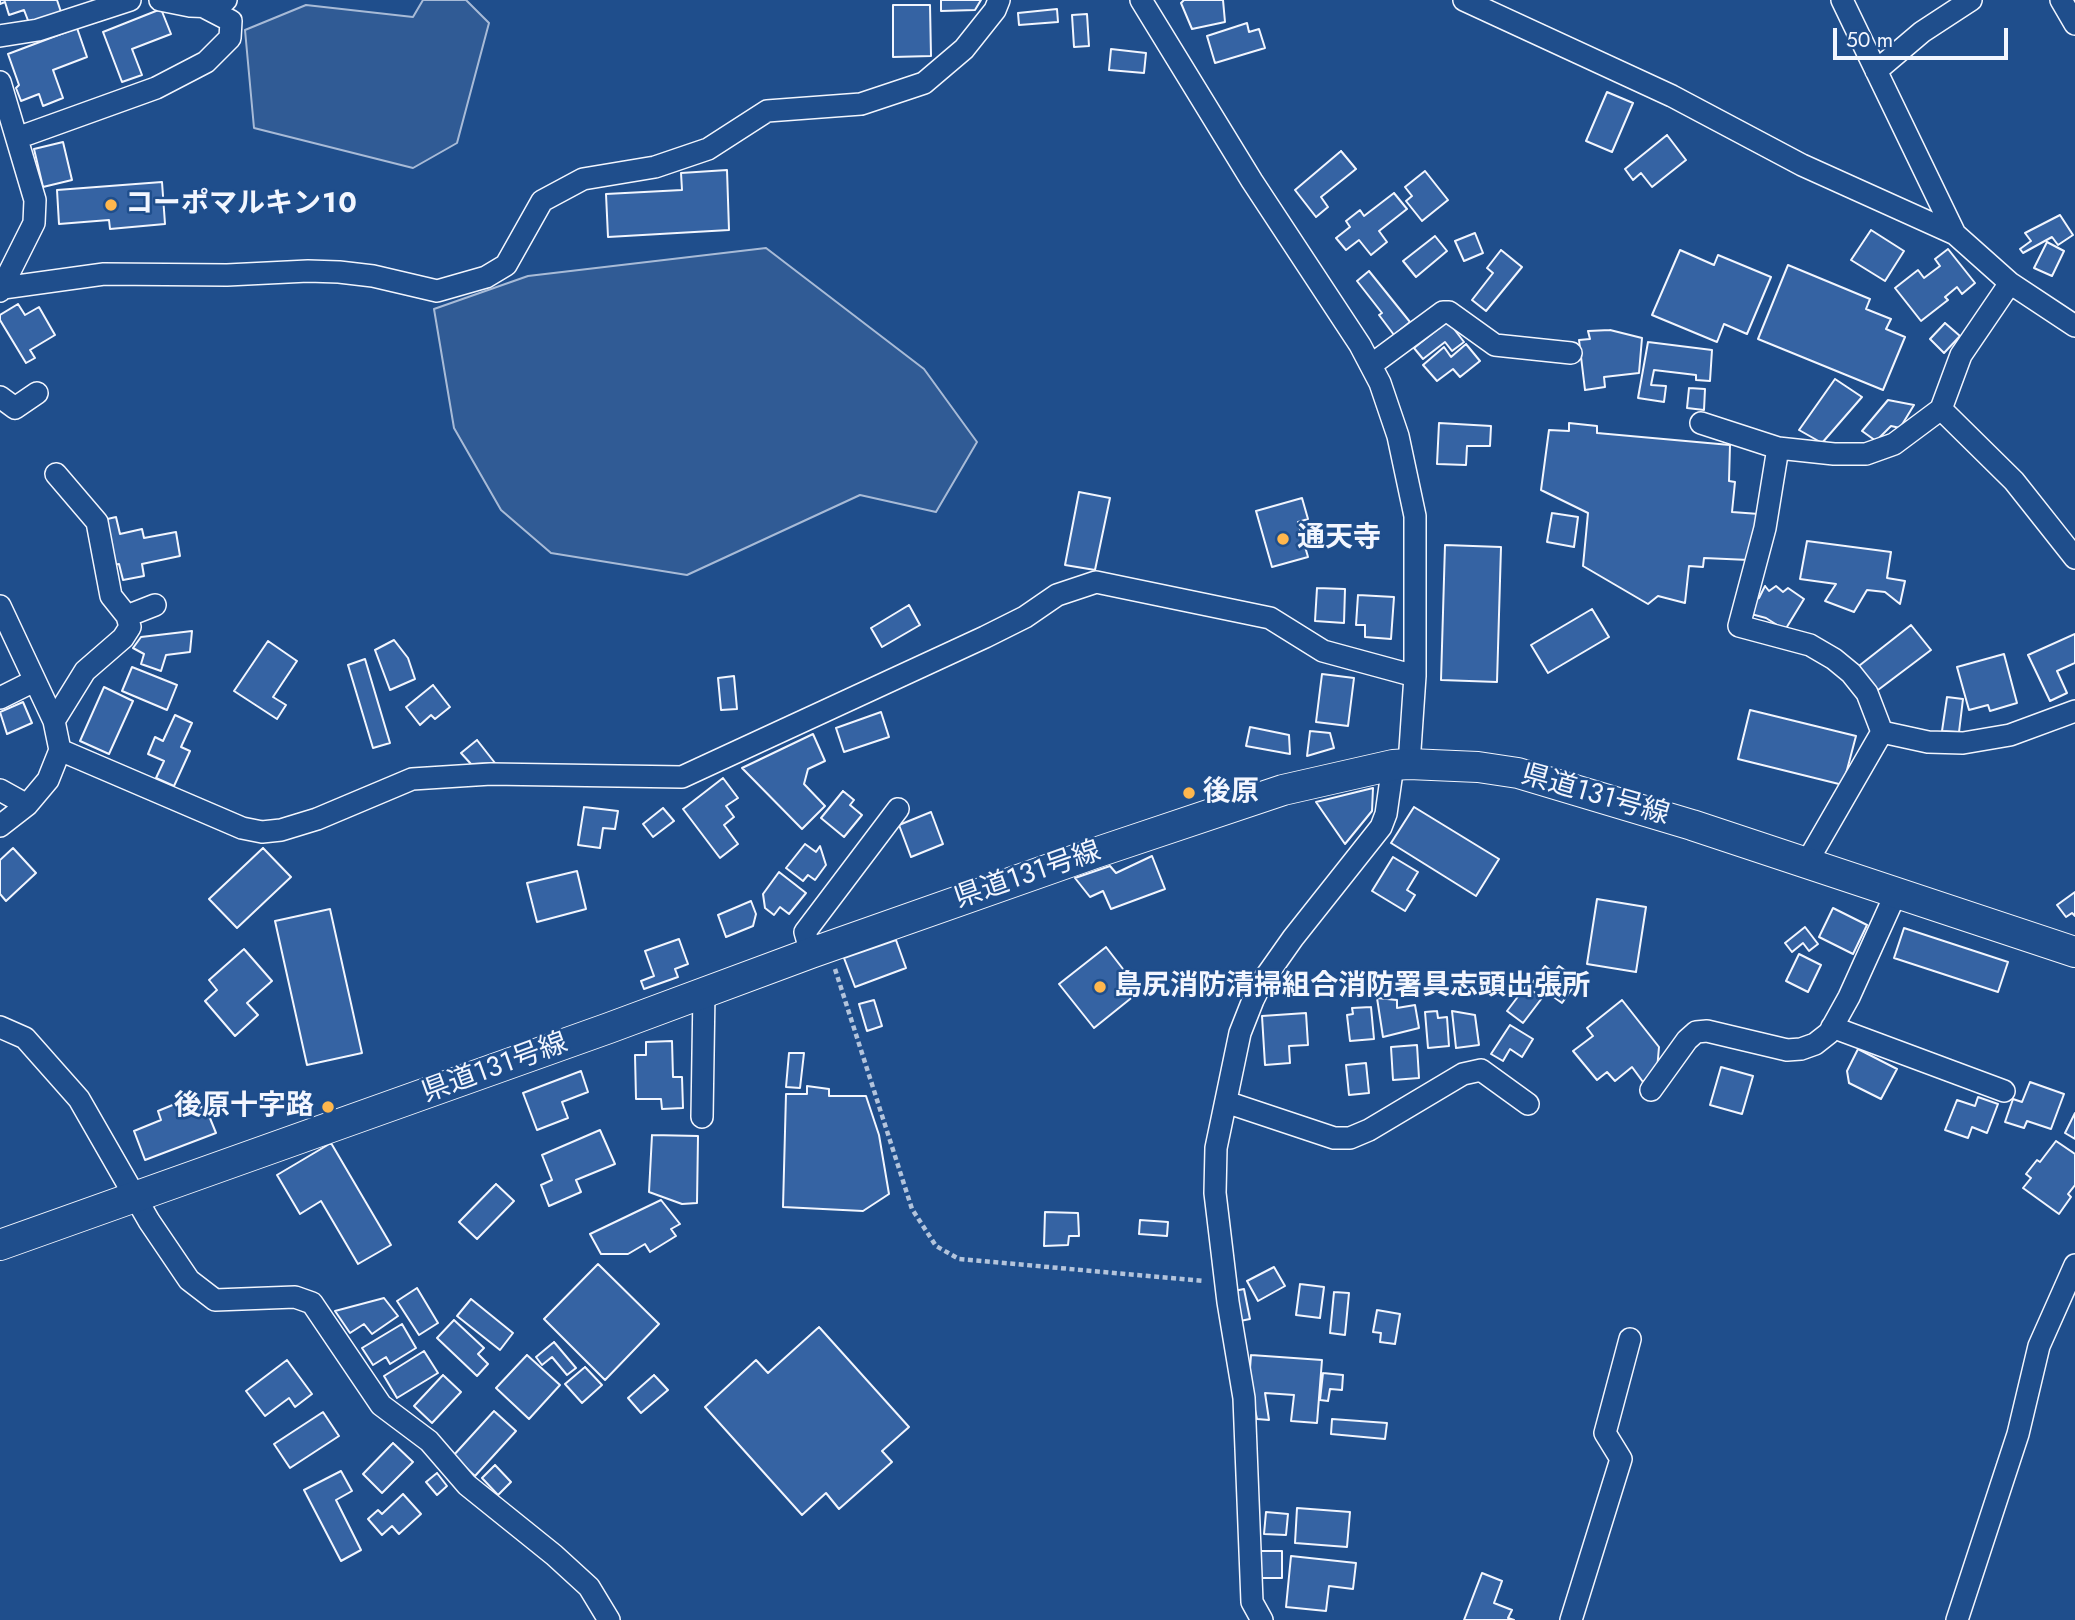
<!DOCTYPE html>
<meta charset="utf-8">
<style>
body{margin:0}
#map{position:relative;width:2075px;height:1620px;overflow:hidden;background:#1f4e8c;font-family:Jost,sans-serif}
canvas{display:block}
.scale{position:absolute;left:1833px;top:28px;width:175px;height:32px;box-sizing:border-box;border:4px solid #f2f6ff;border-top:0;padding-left:9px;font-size:21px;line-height:24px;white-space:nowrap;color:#f2f6ff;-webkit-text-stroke:5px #1f4e8c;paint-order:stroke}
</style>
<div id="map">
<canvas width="2075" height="1620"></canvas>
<div class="scale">50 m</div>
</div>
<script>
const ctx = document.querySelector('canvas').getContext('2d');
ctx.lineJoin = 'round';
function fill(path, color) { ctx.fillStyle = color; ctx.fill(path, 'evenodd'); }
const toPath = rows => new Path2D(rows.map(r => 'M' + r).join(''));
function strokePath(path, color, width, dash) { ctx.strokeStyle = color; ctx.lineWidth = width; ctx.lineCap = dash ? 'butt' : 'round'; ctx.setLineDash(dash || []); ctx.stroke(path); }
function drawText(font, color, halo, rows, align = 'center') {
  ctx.font = font + ' Jost,"Noto Sans JP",sans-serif'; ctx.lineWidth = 5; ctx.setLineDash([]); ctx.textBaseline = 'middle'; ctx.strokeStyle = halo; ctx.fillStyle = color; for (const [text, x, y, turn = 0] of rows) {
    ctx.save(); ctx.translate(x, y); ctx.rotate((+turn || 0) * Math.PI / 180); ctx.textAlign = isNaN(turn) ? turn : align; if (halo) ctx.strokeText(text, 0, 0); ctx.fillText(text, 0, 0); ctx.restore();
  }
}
const built = toPath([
 [423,0,466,0,489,23,457,143,413,168,254,128,245,30,306,5,413,17,423,0],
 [766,248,924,369,977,442,936,512,860,495,687,575,551,553,501,510,454,428,434,309,528,276,766,248]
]);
const building = toPath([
 [0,0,57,0,61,12,29,23,24,10,9,15,5,2,0,4,0,0],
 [941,0,981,0,975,10,941,11,941,0],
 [1184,0,1223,0,1225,22,1192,29,1181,3,1184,0],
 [893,5,930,5,931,56,893,57,893,5],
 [161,9,171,34,132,49,142,75,122,82,103,32,161,9],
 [1057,9,1058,22,1019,25,1018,13,1057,9],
 [1087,14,1089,46,1074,47,1072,15,1087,14],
 [1247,23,1249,32,1259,29,1265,48,1215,63,1207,36,1247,23],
 [77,28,87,57,53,70,63,98,43,106,39,94,21,101,16,88,19,85,8,54,77,28],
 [1111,49,1146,53,1144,73,1109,70,1111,49],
 [1607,92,1633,103,1612,152,1586,141,1607,92],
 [1667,135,1686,160,1652,187,1641,173,1633,180,1625,169,1667,135],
 [63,142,72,180,43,187,34,149,63,142],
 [1341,151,1356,169,1321,197,1328,207,1316,217,1295,190,1341,151],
 [727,170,729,230,608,237,606,194,682,190,681,173,727,170],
 [1425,171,1448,200,1422,221,1406,201,1412,196,1405,187,1425,171],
 [162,182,165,224,110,229,109,220,59,224,57,190,162,182],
 [1394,193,1407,209,1379,231,1387,242,1371,255,1359,240,1346,250,1336,238,1350,227,1346,221,1360,210,1364,216,1394,193],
 [2060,215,2073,235,2058,245,2052,237,2023,253,2020,249,2031,241,2025,233,2060,215],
 [1871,230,1904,251,1885,281,1851,260,1871,230],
 [1475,233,1483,253,1464,261,1455,241,1475,233],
 [1435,236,1447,251,1416,277,1403,261,1435,236],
 [2047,242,2064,251,2052,276,2034,268,2047,242],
 [1948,249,1975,283,1962,294,1957,287,1945,297,1948,300,1921,321,1895,288,1918,270,1924,278,1940,266,1935,259,1948,249],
 [1501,250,1522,267,1486,311,1472,300,1493,273,1487,268,1501,250],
 [1680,250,1714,265,1718,255,1771,277,1747,334,1724,324,1717,342,1652,315,1680,250],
 [1788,265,1870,299,1866,309,1891,319,1886,329,1905,337,1883,390,1758,339,1788,265],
 [1369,271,1410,322,1394,335,1379,315,1382,313,1357,281,1369,271],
 [18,304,25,315,39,307,55,335,30,350,35,358,26,363,0,320,0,315,18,304],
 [1448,321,1464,342,1452,351,1445,342,1423,359,1414,348,1448,321],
 [1945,323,1960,336,1944,353,1930,339,1945,323],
 [1610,330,1642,338,1639,373,1604,377,1605,387,1585,390,1579,340,1590,339,1588,331,1610,330],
 [1648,342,1712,350,1710,381,1696,380,1696,375,1654,370,1651,385,1666,386,1664,402,1638,398,1648,342],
 [1466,344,1480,361,1460,377,1453,369,1437,381,1423,365,1444,347,1451,357,1466,344],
 [1835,379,1862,397,1822,443,1799,430,1835,379],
 [1689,388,1705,389,1704,410,1687,408,1689,388],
 [1888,400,1914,405,1900,428,1891,426,1876,441,1862,431,1888,400],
 [1439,423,1491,426,1490,446,1467,446,1466,465,1437,464,1439,423],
 [1569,423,1597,426,1597,433,1730,445,1729,481,1735,482,1732,512,1759,514,1749,560,1704,558,1703,567,1689,566,1685,603,1658,596,1648,604,1583,566,1588,513,1541,490,1549,430,1569,431,1569,423],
 [1079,492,1110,498,1095,570,1065,565,1079,492],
 [1302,498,1308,519,1298,522,1308,557,1272,567,1256,511,1302,498],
 [1552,513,1578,517,1574,547,1547,542,1552,513],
 [116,517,120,534,142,529,144,538,176,532,180,556,142,564,144,576,123,580,119,564,113,565,103,520,116,517],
 [1807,541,1891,552,1887,578,1905,581,1900,604,1885,592,1867,590,1854,612,1825,601,1836,584,1800,579,1807,541],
 [1445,545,1501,547,1497,682,1441,680,1445,545],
 [1765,586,1769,591,1776,586,1783,592,1788,588,1804,599,1785,630,1766,618,1751,614,1753,600,1759,598,1765,586],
 [1317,588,1345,589,1344,623,1315,621,1317,588],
 [1358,595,1394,597,1391,639,1365,637,1365,625,1356,625,1358,595],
 [909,605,920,625,882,647,871,628,909,605],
 [1592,609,1609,637,1548,673,1531,645,1592,609],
 [1911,625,1931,650,1874,693,1855,669,1911,625],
 [192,631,190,652,166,655,161,671,141,664,144,654,133,648,141,637,192,631],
 [2075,634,2075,663,2057,671,2067,693,2050,701,2028,655,2075,634],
 [394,640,408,658,415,679,390,690,375,650,394,640],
 [268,641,297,661,273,697,286,705,277,719,234,691,268,641],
 [2004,654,2017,703,1990,711,1988,705,1969,710,1957,667,2004,654],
 [365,659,390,743,373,748,348,665,365,659],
 [132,667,177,685,167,710,122,691,132,667],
 [1322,674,1354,678,1348,726,1316,722,1322,674],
 [734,676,737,709,721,710,718,678,734,676],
 [433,685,450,707,435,719,431,715,420,725,406,707,433,685],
 [104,687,133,701,109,754,80,741,104,687],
 [1947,697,1963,699,1959,732,1942,731,1947,697],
 [23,702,32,723,7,734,0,712,23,702],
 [1750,710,1856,736,1843,785,1738,759,1750,710],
 [881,712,889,737,844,752,836,728,881,712],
 [175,715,192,723,181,747,190,751,174,786,156,778,164,761,148,754,155,737,163,741,175,715],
 [1250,727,1289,735,1290,754,1246,746,1250,727],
 [1310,731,1330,733,1334,748,1307,756,1310,731],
 [813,734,825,761,808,769,804,784,825,806,802,829,742,768,813,734],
 [477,740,495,763,471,764,461,753,477,740],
 [723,778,738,798,726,806,734,817,724,825,738,844,720,858,683,809,723,778],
 [1373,788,1372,811,1345,844,1316,802,1373,788],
 [843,791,854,800,850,805,862,815,844,837,821,818,843,791],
 [584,807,618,811,615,829,603,828,600,848,578,845,584,807],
 [1414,807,1499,859,1476,896,1391,843,1414,807],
 [663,808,674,821,653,837,643,824,663,808],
 [931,812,943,844,911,857,899,825,931,812],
 [805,844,816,852,820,846,826,865,815,880,808,875,803,881,786,868,805,844],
 [13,848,36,873,6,901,0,894,0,860,13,848],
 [263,848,291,877,237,928,209,899,263,848],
 [1152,856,1165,889,1111,909,1103,891,1090,897,1075,878,1110,866,1116,873,1152,856],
 [1393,857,1418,872,1407,890,1415,895,1405,911,1372,891,1393,857],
 [577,871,586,909,537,922,527,883,577,871],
 [779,872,806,893,789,914,780,907,774,915,765,908,763,894,779,872],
 [2075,892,2075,916,2072,913,2066,917,2057,905,2075,892],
 [1597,899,1646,907,1636,972,1587,964,1597,899],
 [751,901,756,914,753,926,726,937,718,915,751,901],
 [1833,908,1867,925,1853,954,1819,937,1833,908],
 [330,909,362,1053,307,1065,275,921,330,909],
 [1805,927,1818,944,1809,951,1803,943,1792,952,1785,943,1805,927],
 [1904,928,2008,962,1998,992,1894,958,1904,928],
 [679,939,688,964,675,969,678,977,644,989,641,981,654,976,645,951,679,939],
 [896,940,906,968,855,987,844,958,896,940],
 [1106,947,1140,991,1094,1028,1059,984,1106,947],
 [244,949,272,981,247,1003,258,1015,235,1036,205,1001,217,990,209,980,244,949],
 [1799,954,1821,965,1808,992,1786,981,1799,954],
 [1545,966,1554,973,1559,966,1578,980,1562,1003,1533,982,1545,966],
 [1526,986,1542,998,1523,1023,1507,1011,1526,986],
 [1377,998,1397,1000,1397,1008,1415,1005,1419,1028,1383,1037,1377,998],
 [874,1000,882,1026,867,1031,859,1004,874,1000],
 [1622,1000,1659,1047,1657,1070,1643,1082,1632,1067,1615,1081,1607,1072,1597,1080,1573,1051,1593,1036,1587,1028,1622,1000],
 [1371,1007,1374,1039,1350,1041,1347,1015,1353,1014,1352,1008,1371,1007],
 [1437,1011,1438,1018,1447,1017,1449,1046,1428,1048,1425,1012,1437,1011],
 [1452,1011,1475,1015,1479,1045,1456,1048,1452,1011],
 [1306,1013,1308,1045,1289,1046,1290,1063,1265,1065,1262,1016,1306,1013],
 [1510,1025,1533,1039,1522,1057,1510,1049,1503,1061,1491,1054,1510,1025],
 [672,1041,673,1077,682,1077,683,1108,662,1109,661,1099,636,1099,635,1055,646,1055,646,1042,672,1041],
 [1417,1045,1419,1078,1393,1080,1391,1047,1417,1045],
 [1858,1049,1897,1069,1881,1099,1849,1083,1847,1071,1858,1049],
 [789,1053,804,1053,800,1088,786,1087,789,1053],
 [1366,1063,1369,1093,1349,1095,1346,1065,1366,1063],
 [1721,1067,1753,1076,1742,1114,1710,1105,1721,1067],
 [581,1071,588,1092,562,1102,568,1118,537,1130,523,1093,581,1071],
 [2030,1082,2064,1094,2051,1129,2027,1121,2024,1128,2005,1122,2013,1099,2022,1102,2030,1082],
 [807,1086,829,1089,829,1096,866,1096,879,1135,889,1194,863,1211,783,1207,786,1094,807,1094,807,1086],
 [1978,1097,1998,1104,1987,1133,1972,1127,1968,1138,1945,1130,1957,1100,1975,1106,1978,1097],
 [175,1104,180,1115,205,1106,216,1133,145,1160,134,1131,161,1120,158,1111,175,1104],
 [2075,1113,2075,1139,2065,1133,2075,1113],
 [600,1130,615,1164,576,1180,581,1192,549,1206,541,1185,552,1180,542,1155,600,1130],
 [652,1135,698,1136,697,1203,682,1204,649,1192,652,1135],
 [2056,1141,2075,1154,2075,1185,2068,1194,2071,1197,2059,1214,2023,1188,2031,1178,2026,1174,2037,1160,2040,1162,2056,1141],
 [331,1143,391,1245,358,1264,321,1201,300,1214,277,1175,331,1143],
 [496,1184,514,1201,477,1239,459,1222,496,1184],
 [661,1200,680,1224,671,1229,676,1236,650,1252,645,1244,628,1254,601,1254,590,1234,661,1200],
 [1045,1212,1078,1213,1079,1236,1069,1236,1068,1245,1044,1246,1045,1212],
 [1140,1220,1168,1222,1167,1236,1139,1234,1140,1220],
 [598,1264,659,1324,605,1380,544,1319,598,1264],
 [1274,1267,1285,1286,1258,1301,1247,1281,1274,1267],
 [1300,1284,1324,1287,1320,1318,1296,1315,1300,1284],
 [417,1288,438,1323,419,1335,397,1301,417,1288],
 [1244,1289,1250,1319,1240,1321,1234,1291,1244,1289],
 [1334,1292,1349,1293,1345,1335,1330,1333,1334,1292],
 [384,1298,398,1316,372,1334,364,1324,350,1333,335,1311,384,1298],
 [471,1299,513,1333,500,1350,457,1316,471,1299],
 [1377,1310,1400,1314,1395,1344,1380,1342,1381,1333,1373,1332,1377,1310],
 [454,1320,484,1348,478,1354,488,1364,477,1376,437,1338,454,1320],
 [402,1324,416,1348,390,1364,386,1357,373,1365,362,1348,402,1324],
 [819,1327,909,1427,882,1451,892,1462,839,1509,826,1493,802,1515,705,1407,756,1360,768,1373,819,1327],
 [554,1342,576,1368,567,1375,552,1357,542,1365,536,1357,554,1342],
 [424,1351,438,1373,397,1398,384,1376,424,1351],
 [527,1355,560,1385,529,1419,496,1388,527,1355],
 [1251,1355,1322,1360,1317,1423,1291,1421,1294,1395,1265,1393,1269,1420,1257,1419,1249,1382,1251,1355],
 [287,1360,312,1394,295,1407,289,1398,265,1416,246,1391,287,1360],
 [585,1367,602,1385,582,1403,565,1384,585,1367],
 [1323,1373,1343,1375,1342,1390,1330,1389,1328,1401,1320,1400,1323,1373],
 [443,1375,461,1392,432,1423,414,1406,443,1375],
 [654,1375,668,1390,641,1413,628,1398,654,1375],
 [494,1411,516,1431,475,1476,453,1456,494,1411],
 [323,1412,339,1436,290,1468,274,1444,323,1412],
 [1332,1419,1387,1423,1385,1439,1331,1434,1332,1419],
 [393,1443,413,1462,382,1493,363,1474,393,1443],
 [495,1465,511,1482,498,1495,482,1478,495,1465],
 [341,1471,352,1491,336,1500,361,1550,341,1561,304,1490,341,1471],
 [437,1473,447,1486,437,1495,426,1482,437,1473],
 [403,1494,421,1514,399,1534,392,1526,382,1535,368,1519,378,1510,382,1514,403,1494],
 [1297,1508,1350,1512,1347,1547,1295,1543,1297,1508],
 [1266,1512,1288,1514,1286,1535,1264,1534,1266,1512],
 [1260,1551,1282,1551,1282,1578,1260,1578,1260,1551],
 [1291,1556,1356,1563,1353,1589,1329,1586,1326,1611,1286,1607,1291,1556],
 [1482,1573,1502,1581,1494,1603,1512,1610,1508,1618,1514,1620,1464,1620,1482,1573]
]);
const path = toPath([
 [835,969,912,1209,936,1246,959,1259,1204,1281]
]);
const street = toPath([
 [160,0,190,6,217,7,226,0],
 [1141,0,1252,181,1360,345,1380,383,1398,436,1415,516,1415,676,1409,764],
 [1464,0,1672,96,1802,165,1955,234,2010,283,2075,326],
 [1842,0,1955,234],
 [2061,0,2075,24],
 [0,36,38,30,130,0],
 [1876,71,1922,32,1971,0],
 [0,82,35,200,34,223,0,291],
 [17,138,156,88,206,62,230,38,231,21,204,7],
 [2010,283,1961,355,1941,409,2014,481,2075,558],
 [3,288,104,274,227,275,308,271,339,272,373,276,437,291,486,277,506,265,542,201,583,179,655,167,708,149,767,111,861,104,924,83,964,49,995,10,999,0],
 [1371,365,1443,312,1449,312,1495,345,1571,353],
 [0,397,15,408,37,393],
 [1701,423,1778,448,1834,454,1866,454,1894,444,1941,409],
 [1778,448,1765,528,1739,626,1810,645,1834,659,1851,673,1867,693,1882,732,1807,862],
 [0,606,54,721,60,750,48,780,27,805,0,826],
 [127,616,155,605],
 [0,698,34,681],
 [54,721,85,671,123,638,130,627,127,616,111,596,97,522,56,474],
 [1882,732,1928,742,1963,743,2010,735,2075,711],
 [60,750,242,828,262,832,281,830,317,819,412,779,491,774,682,777,985,637,1025,617,1057,595,1096,582,1270,618,1323,651,1415,676],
 [0,790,27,805],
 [811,953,805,932,898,809],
 [0,1027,25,1038,79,1099,149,1221,189,1280,215,1300,295,1297,312,1303,381,1405,429,1441,467,1485,554,1555,589,1587,609,1620],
 [1832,1027,2004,1091],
 [1651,1090,1687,1040,1696,1032,1707,1031,1787,1050,1801,1049,1815,1044,1829,1033,1849,997,1896,893],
 [1226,1102,1334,1138,1350,1138,1369,1130,1463,1074,1481,1070,1528,1104],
 [702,1117,704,992],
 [1262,1620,1252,1602,1244,1398,1228,1302,1215,1193,1216,1148,1240,1033,1253,1000,1262,982,1293,938,1381,827,1386,814,1393,765],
 [1571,1620,1621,1459,1605,1433,1630,1339],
 [1957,1620,2018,1434,2039,1346,2075,1265]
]);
const secondary = toPath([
 [0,1245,609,1028,811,953,1095,853,1283,790,1393,765,1409,764,1478,767,1518,773,1692,825,2075,952]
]);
const markers = [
 [111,205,7,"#ffb74d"],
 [1283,539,7,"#ffb74d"],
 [1189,793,7,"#ffb74d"],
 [1100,987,7,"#ffb74d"],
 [328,1107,7,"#ffb74d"]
];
const poiNames = [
 ["コーポマルキン１０",125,205],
 ["通天寺",1297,539],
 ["後原",1203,793],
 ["島尻消防清掃組合消防署具志頭出張所",1114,987],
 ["後原十字路",314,1107,"right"]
];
const streetNames = [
 ["県道131号線",1595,796,16],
 ["県道131号線",1028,876,-19],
 ["県道131号線",495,1069,-20]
];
fill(built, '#305b95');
strokePath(built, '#a8bbd7', 2);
fill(building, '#3563a3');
strokePath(building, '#f2f6ff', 2);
strokePath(street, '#f2f6ff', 24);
strokePath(secondary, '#f2f6ff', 32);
strokePath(path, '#b3c4dc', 4.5, [5, 3.5]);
strokePath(street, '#1f4e8c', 21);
strokePath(secondary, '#1f4e8c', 30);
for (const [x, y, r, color] of markers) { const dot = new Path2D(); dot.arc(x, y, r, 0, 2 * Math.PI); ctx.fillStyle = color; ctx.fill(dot); strokePath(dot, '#1f4e8c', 2.5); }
drawText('bold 28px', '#f2f6ff', '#1f4e8c', poiNames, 'left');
drawText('28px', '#f2f6ff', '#1f4e8c', streetNames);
</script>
